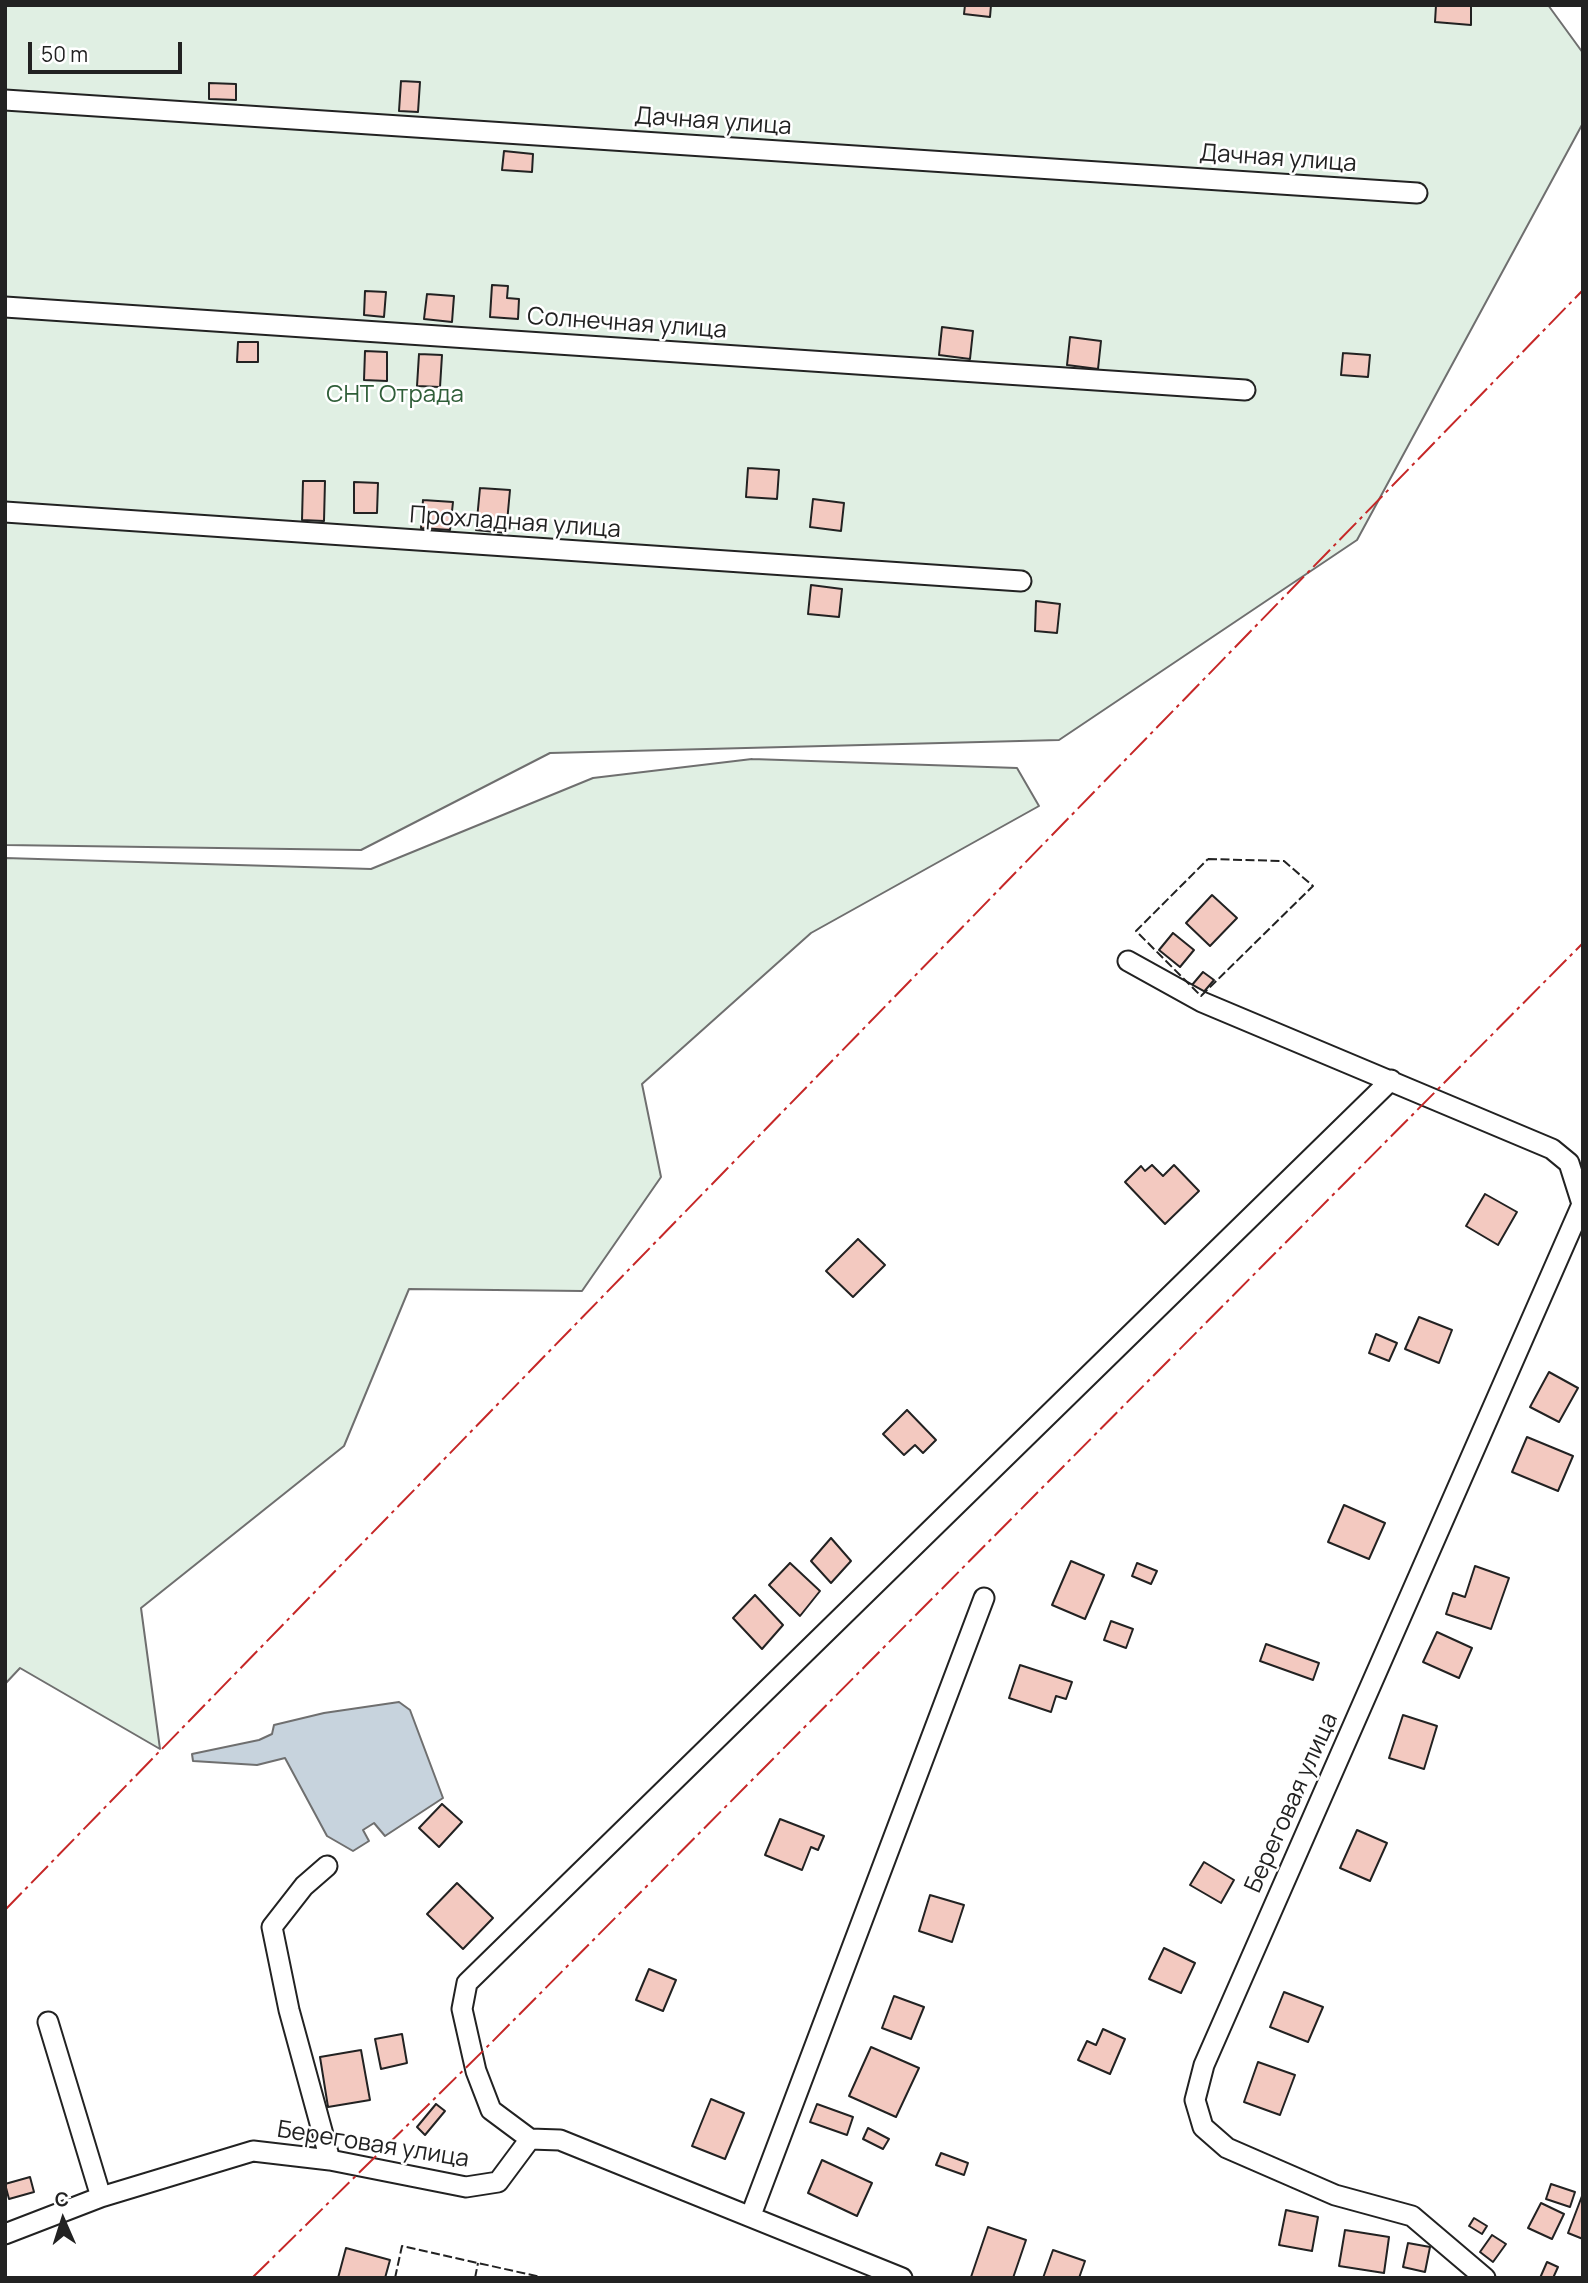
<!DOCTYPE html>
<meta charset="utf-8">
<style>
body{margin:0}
#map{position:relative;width:1588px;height:2283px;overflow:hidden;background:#fff;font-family:Manrope,sans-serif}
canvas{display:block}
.frame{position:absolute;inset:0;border:7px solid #222;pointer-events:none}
.north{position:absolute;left:28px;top:2185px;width:70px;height:70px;-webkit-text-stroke:5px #fff;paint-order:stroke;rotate:357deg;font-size:19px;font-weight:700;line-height:28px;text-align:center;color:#222}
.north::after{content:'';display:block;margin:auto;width:24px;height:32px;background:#222;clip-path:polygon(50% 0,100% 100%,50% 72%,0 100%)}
.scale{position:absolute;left:28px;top:42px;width:154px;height:32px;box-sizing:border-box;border:4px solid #222;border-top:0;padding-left:9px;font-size:21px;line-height:24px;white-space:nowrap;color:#222;-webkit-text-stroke:5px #fff;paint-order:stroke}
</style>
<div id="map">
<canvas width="1588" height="2283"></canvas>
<div class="frame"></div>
<div class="north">С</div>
<div class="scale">50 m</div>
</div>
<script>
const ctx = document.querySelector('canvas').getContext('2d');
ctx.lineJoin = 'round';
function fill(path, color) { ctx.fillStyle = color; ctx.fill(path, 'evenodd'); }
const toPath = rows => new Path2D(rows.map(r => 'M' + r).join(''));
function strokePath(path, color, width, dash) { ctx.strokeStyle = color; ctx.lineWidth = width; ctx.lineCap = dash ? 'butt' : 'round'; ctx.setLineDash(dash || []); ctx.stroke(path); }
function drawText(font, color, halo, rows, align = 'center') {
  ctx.font = font + ' Manrope,sans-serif'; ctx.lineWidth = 5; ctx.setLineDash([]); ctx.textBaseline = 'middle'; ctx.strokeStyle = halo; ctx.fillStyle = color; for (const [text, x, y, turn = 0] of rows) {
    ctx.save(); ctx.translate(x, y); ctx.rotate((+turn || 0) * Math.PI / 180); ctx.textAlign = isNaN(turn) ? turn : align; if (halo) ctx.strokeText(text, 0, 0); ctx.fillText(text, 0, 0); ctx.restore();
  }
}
const green = toPath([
 [5,5,1548,5,1583,53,1583,123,1357,540,1059,740,550,753,361,850,5,845,5,5],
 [752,759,1017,768,1039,806,811,933,642,1084,661,1177,582,1291,409,1289,344,1446,141,1608,160,1749,20,1668,5,1684,5,858,371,869,593,778,752,759]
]);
const water = toPath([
 [399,1702,410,1710,443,1798,385,1836,374,1823,363,1830,369,1841,353,1851,327,1836,285,1758,257,1765,193,1761,192,1754,259,1740,272,1734,274,1725,324,1713,399,1702]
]);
const building = toPath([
 [965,5,991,5,990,17,964,14,965,5],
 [1436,5,1471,5,1471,25,1435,22,1436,5],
 [401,81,420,82,418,112,399,111,401,81],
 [209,83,236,84,236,100,209,99,209,83],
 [504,151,533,154,532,172,502,170,504,151],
 [492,285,508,286,507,298,519,299,518,319,490,317,492,285],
 [365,291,386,292,384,317,364,315,365,291],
 [427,294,454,296,452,322,424,319,427,294],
 [942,327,973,331,970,359,939,355,942,327],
 [1070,337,1101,341,1098,369,1067,365,1070,337],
 [238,342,258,342,258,362,237,362,238,342],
 [365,351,387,352,387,381,364,380,365,351],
 [1343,353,1370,355,1368,377,1341,375,1343,353],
 [419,354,442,355,440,387,417,386,419,354],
 [748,468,779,470,777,499,746,497,748,468],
 [303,481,325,481,324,521,302,520,303,481],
 [354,482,378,483,377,513,354,513,354,482],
 [480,488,510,490,506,533,476,530,480,488],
 [813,499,844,503,841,531,810,527,813,499],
 [423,500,453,502,450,530,421,528,423,500],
 [811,585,842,589,839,617,808,614,811,585],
 [1036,601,1060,604,1057,633,1035,631,1036,601],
 [1212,895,1237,918,1210,946,1186,923,1212,895],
 [1173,933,1194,950,1180,967,1159,950,1173,933],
 [1203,972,1214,980,1202,994,1192,985,1203,972],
 [1152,1165,1163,1176,1174,1165,1199,1191,1165,1224,1125,1182,1141,1166,1145,1171,1152,1165],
 [1485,1194,1517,1212,1498,1245,1466,1226,1485,1194],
 [858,1239,885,1265,853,1297,826,1271,858,1239],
 [1419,1317,1452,1330,1439,1363,1405,1349,1419,1317],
 [1376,1334,1397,1343,1389,1361,1369,1353,1376,1334],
 [1549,1372,1578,1388,1559,1422,1530,1407,1549,1372],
 [907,1410,936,1440,923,1453,915,1445,904,1455,883,1434,907,1410],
 [1527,1437,1573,1456,1558,1491,1512,1472,1527,1437],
 [1344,1505,1385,1523,1369,1559,1328,1542,1344,1505],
 [831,1538,851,1561,831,1583,811,1561,831,1538],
 [1071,1561,1104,1575,1085,1619,1052,1605,1071,1561],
 [790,1563,820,1591,800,1616,769,1585,790,1563],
 [1137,1563,1157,1571,1151,1584,1132,1576,1137,1563],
 [1475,1566,1509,1578,1491,1629,1446,1614,1453,1593,1465,1597,1475,1566],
 [755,1595,783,1625,762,1649,733,1618,755,1595],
 [1111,1621,1133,1629,1126,1648,1104,1640,1111,1621],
 [1437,1632,1472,1648,1459,1678,1423,1662,1437,1632],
 [1266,1644,1319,1663,1313,1680,1260,1661,1266,1644],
 [1020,1665,1072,1682,1066,1699,1056,1696,1051,1712,1009,1698,1020,1665],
 [1403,1715,1437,1726,1424,1769,1389,1758,1403,1715],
 [442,1804,462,1822,439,1847,419,1828,442,1804],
 [780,1819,824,1836,818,1850,811,1847,802,1870,765,1855,780,1819],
 [1357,1830,1387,1843,1370,1881,1340,1868,1357,1830],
 [1204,1862,1234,1880,1221,1903,1190,1885,1204,1862],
 [457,1883,493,1918,463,1949,427,1914,457,1883],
 [930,1895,964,1905,952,1942,919,1931,930,1895],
 [1164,1948,1195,1963,1181,1993,1149,1979,1164,1948],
 [649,1969,676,1980,663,2011,636,2000,649,1969],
 [1284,1992,1323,2007,1308,2042,1270,2027,1284,1992],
 [894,1996,924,2007,911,2039,882,2028,894,1996],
 [1103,2029,1125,2039,1110,2074,1078,2060,1087,2041,1096,2045,1103,2029],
 [402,2034,407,2063,381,2069,375,2039,402,2034],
 [871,2047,919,2068,896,2117,849,2096,871,2047],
 [361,2050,370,2100,328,2107,320,2057,361,2050],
 [1258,2062,1295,2075,1280,2115,1244,2102,1258,2062],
 [711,2099,744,2113,725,2159,692,2146,711,2099],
 [436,2104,445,2111,425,2135,417,2127,436,2104],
 [817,2104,853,2117,847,2135,810,2122,817,2104],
 [868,2128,889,2139,883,2149,863,2139,868,2128],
 [941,2153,968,2163,964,2175,936,2165,941,2153],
 [822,2160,872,2183,857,2216,808,2193,822,2160],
 [30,2177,34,2192,9,2199,5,2184,30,2177],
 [1551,2184,1575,2192,1570,2207,1546,2199,1551,2184],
 [1582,2196,1583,2197,1583,2239,1568,2233,1582,2196],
 [1541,2203,1564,2214,1552,2239,1528,2228,1541,2203],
 [1286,2210,1318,2217,1312,2251,1279,2245,1286,2210],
 [1474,2218,1487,2226,1482,2234,1469,2226,1474,2218],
 [988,2227,1026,2240,1013,2278,971,2277,988,2227],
 [1345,2230,1389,2237,1384,2273,1339,2266,1345,2230],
 [1492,2235,1506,2244,1493,2262,1480,2252,1492,2235],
 [1408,2243,1430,2247,1425,2272,1403,2267,1408,2243],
 [346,2248,390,2260,385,2278,338,2278,346,2248],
 [1053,2250,1085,2261,1079,2278,1043,2278,1053,2250],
 [1547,2262,1558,2267,1553,2278,1540,2278,1547,2262]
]);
const street = toPath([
 [5,100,1417,193],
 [5,307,1245,390],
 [5,512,1021,581],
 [1128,961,1202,1002,1552,1149,1569,1163,1582,1204],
 [327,1866,304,1886,272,1927,289,2010,330,2160],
 [48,2022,101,2197,253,2151,330,2160,466,2187,498,2182,530,2139,560,2140,902,2278],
 [530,2139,491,2110,476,2071,462,2009,467,1983,1391,1080],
 [751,2215,984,1598],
 [5,2234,101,2197],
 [1485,2278,1412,2216,1335,2195,1227,2148,1203,2127,1195,2100,1204,2065,1583,1202]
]);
const fence = toPath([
 [1208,859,1284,861,1313,886,1201,996,1136,931,1208,859],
 [395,2278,402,2246,545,2278],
 [475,2278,478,2263]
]);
const power = toPath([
 [5,1910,1583,290],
 [252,2278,491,2043,1583,943]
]);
const streetNames = [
 ["Дачная улица",713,122,4],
 ["Дачная улица",1278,159,4],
 ["Солнечная улица",627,324,4],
 ["Прохладная улица",515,523,4],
 ["Береговая улица",1292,1803,-66],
 ["Береговая улица",373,2145,9]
];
const parkNames = [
 ["СНТ Отрада",395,395]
];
fill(green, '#e0efe3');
strokePath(green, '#6f6f6f', 2);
fill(water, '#c7d3dd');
strokePath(water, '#6f6f6f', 2);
fill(building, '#f3c9c0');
strokePath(building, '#222', 2);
strokePath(street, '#222', 23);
strokePath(street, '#fff', 19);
strokePath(fence, '#222', 2, [9, 3.5]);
strokePath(power, '#c62828', 2, [24, 5, 3.5, 5]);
drawText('24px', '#222', '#fff', streetNames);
drawText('24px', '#2f5e38', '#fff', parkNames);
</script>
